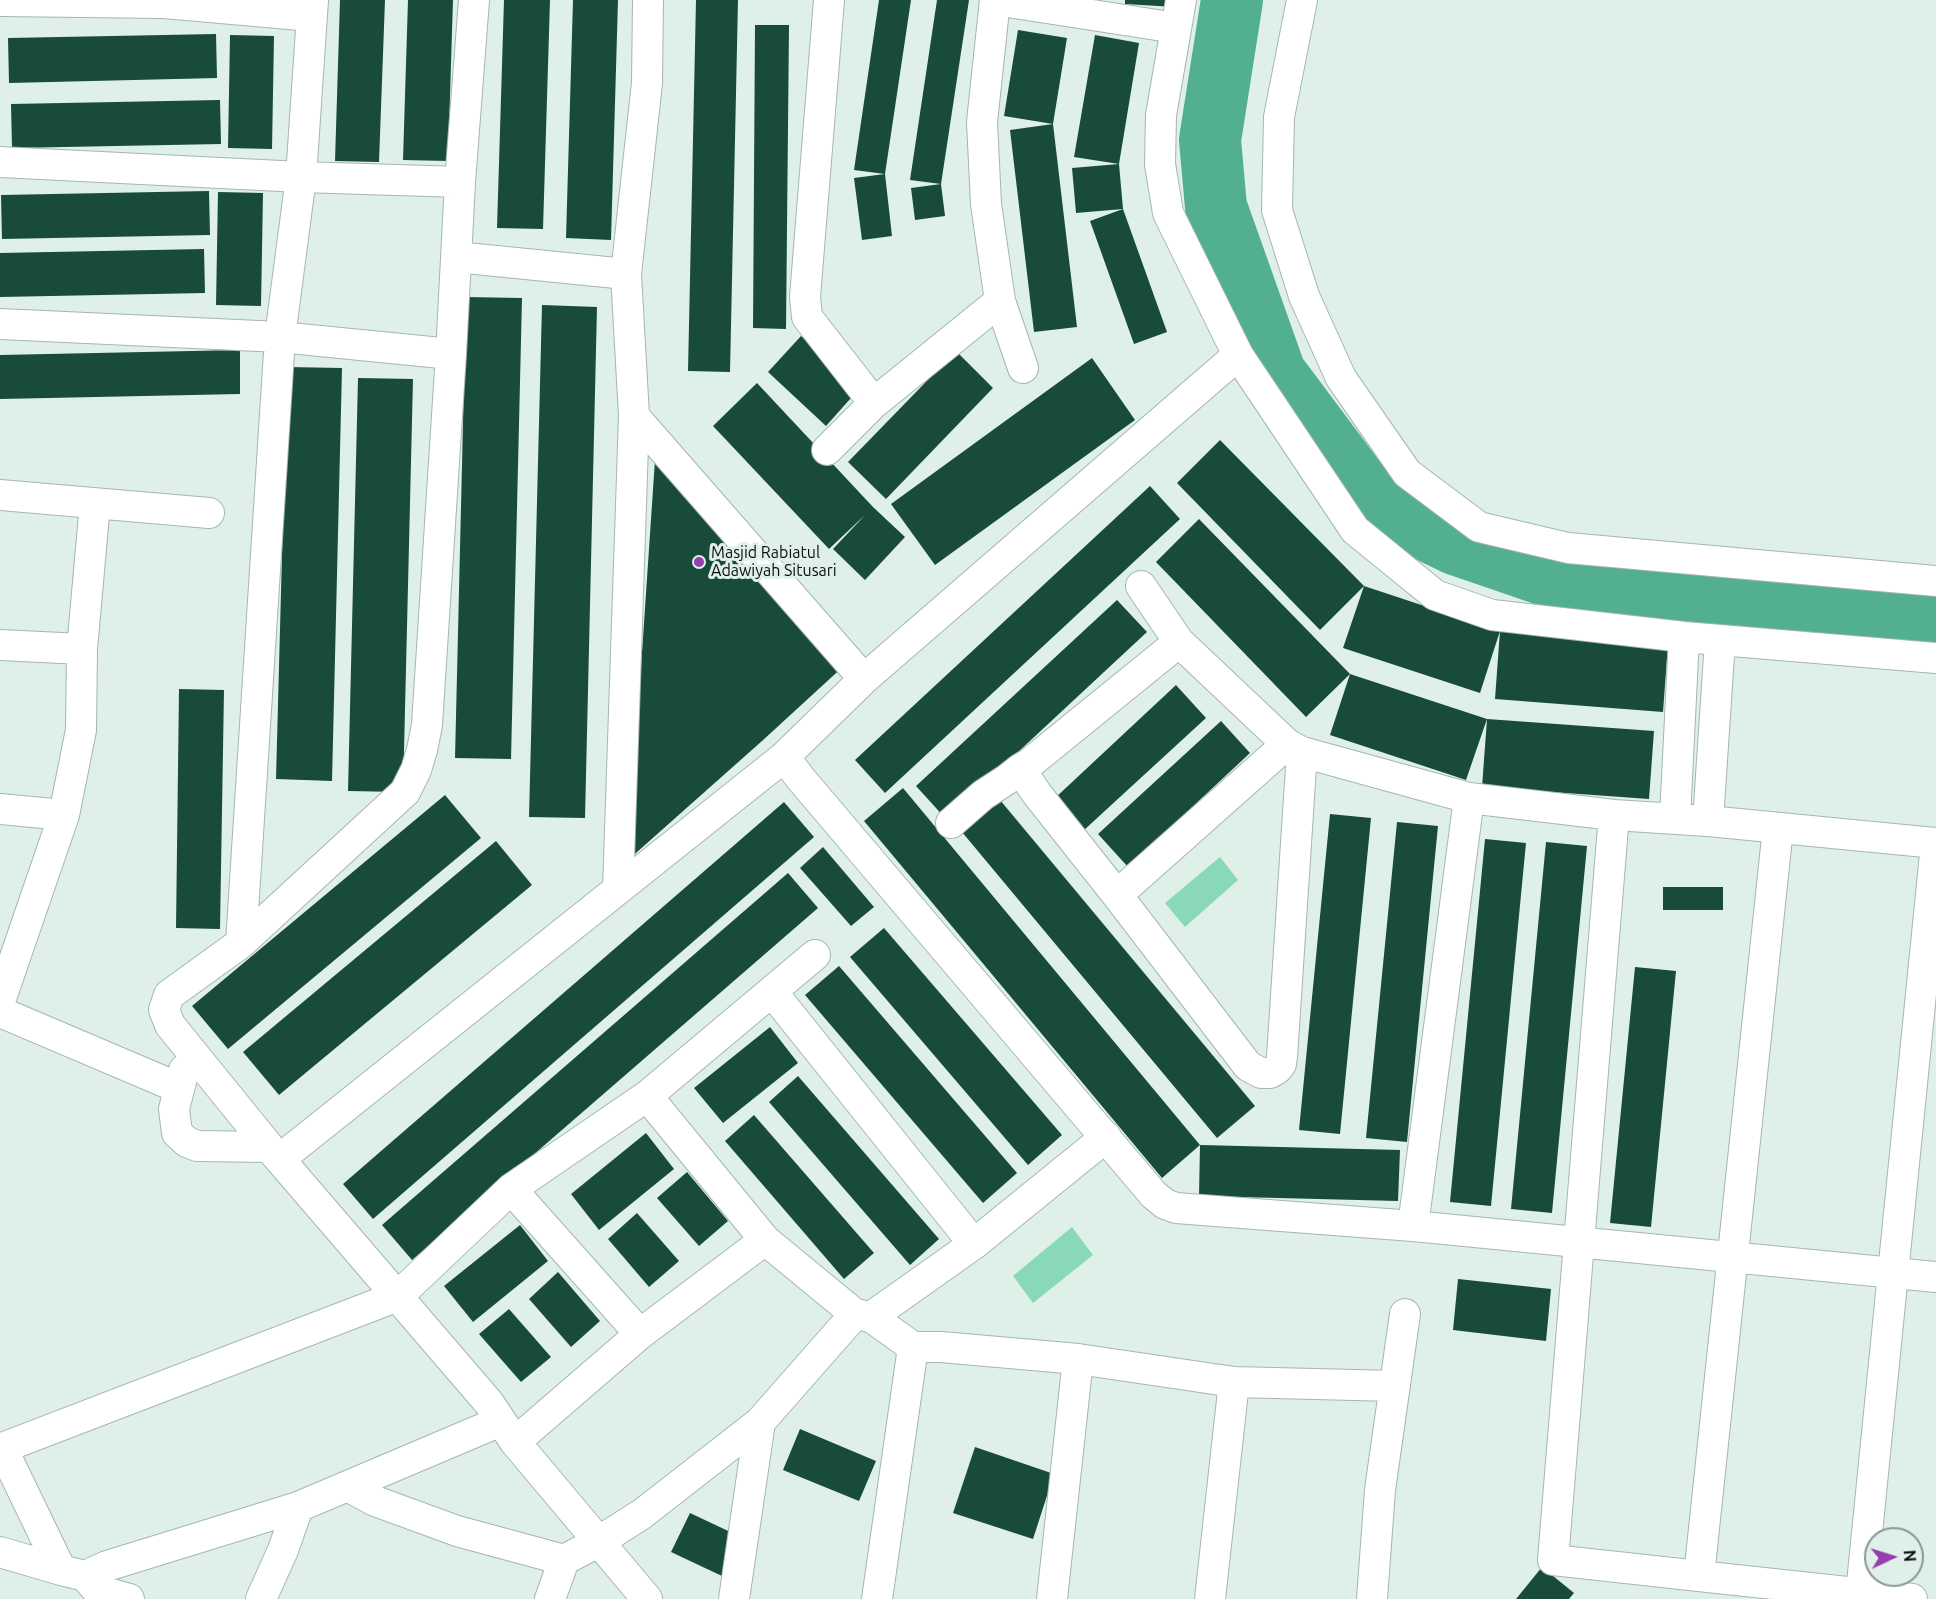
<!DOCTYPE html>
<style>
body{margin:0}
#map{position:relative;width:1936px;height:1599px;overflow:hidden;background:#dff0e9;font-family:Ubuntu,sans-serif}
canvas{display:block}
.north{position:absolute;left:1864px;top:1527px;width:60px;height:60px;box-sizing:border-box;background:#dff0e9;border:2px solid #8a9691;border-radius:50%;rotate:86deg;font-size:16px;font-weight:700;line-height:24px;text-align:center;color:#0a0f0d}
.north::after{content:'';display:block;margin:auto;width:21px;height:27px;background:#943fad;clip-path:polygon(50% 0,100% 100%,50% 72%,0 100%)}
</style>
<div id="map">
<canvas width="1936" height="1599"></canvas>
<div class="north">N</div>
</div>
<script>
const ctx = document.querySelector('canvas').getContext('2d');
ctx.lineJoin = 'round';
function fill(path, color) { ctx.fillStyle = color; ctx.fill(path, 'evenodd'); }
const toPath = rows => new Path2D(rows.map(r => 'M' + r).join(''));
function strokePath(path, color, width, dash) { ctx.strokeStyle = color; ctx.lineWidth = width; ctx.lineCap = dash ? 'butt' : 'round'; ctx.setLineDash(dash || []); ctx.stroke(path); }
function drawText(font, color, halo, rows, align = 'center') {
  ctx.font = font + ' Ubuntu,sans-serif'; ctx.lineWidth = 6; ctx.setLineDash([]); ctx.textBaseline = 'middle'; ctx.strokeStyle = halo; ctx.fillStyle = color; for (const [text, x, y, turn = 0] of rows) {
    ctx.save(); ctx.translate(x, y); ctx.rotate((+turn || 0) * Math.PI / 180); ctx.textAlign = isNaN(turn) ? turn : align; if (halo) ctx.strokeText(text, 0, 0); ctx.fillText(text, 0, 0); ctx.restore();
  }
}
const green = toPath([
 [1220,857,1238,880,1185,927,1165,903],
 [1072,1227,1093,1255,1033,1303,1013,1276]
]);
const river = toPath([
 [1232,0,1210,140,1216,207,1275,373,1373,504,1455,544,1554,578,1936,614]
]);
const building = toPath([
 [340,0,385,0,379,162,335,161],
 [408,0,453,0,448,161,403,160],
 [504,0,550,0,543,229,497,228],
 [573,0,618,0,611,240,566,238],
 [696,0,738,0,730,372,688,371],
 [879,0,911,0,885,174,854,170],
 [937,0,969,0,941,184,945,216,915,220,911,188,941,184,910,180],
 [1125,0,1176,0,1175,7,1125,4],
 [755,25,789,25,786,329,753,328],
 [1018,30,1067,38,1053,124,1077,327,1034,332,1010,130,1053,124,1004,116],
 [216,34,217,78,9,83,8,38],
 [230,35,274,36,272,149,228,148],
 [1095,35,1139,43,1119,164,1123,209,1076,213,1072,168,1119,164,1074,157],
 [220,100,221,144,12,148,11,104],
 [885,174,892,236,862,240,854,178],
 [209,191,210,235,2,239,1,195],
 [218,192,263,193,261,306,216,305],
 [1123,209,1167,332,1134,344,1090,221],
 [204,249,205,293,0,297,0,253],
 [466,297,522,298,511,759,455,758],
 [542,305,597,307,585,818,529,817],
 [801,336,859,389,826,426,768,372],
 [240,350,240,394,0,399,0,355],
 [956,351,993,388,886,499,848,462],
 [1092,358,1135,420,935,565,891,504],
 [287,367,342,368,332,781,276,779],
 [358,378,413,379,403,792,348,791],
 [757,383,873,507,905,537,865,580,833,549,865,515,829,549,713,426],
 [1220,440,1364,586,1500,631,1480,693,1343,648,1364,586,1320,630,1177,483],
 [655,460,847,663,762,741,628,860],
 [1150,486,1180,519,885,793,855,760],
 [1199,519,1350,674,1487,719,1466,780,1330,735,1350,674,1306,717,1156,562],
 [1117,600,1147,632,946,819,916,786],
 [1500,631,1668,644,1663,712,1495,699],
 [1176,685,1206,718,1083,831,1054,799],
 [179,689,224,690,220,929,176,928],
 [1487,719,1654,731,1649,799,1482,787],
 [1221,721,1250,753,1128,867,1098,834],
 [903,788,1200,1145,1162,1178,864,821],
 [445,795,481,838,228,1049,192,1006],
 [1000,800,1255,1106,1217,1138,962,832],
 [784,802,814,837,373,1219,343,1184],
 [1330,814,1371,818,1340,1134,1299,1130],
 [1397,822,1438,826,1407,1142,1366,1138],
 [1485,839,1526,843,1491,1206,1450,1202],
 [496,841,532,885,279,1095,243,1052],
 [1546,842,1587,846,1552,1213,1511,1209],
 [823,847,874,907,851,926,800,868],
 [788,873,818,908,412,1260,382,1225],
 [1663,887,1723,887,1723,910,1663,910],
 [884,928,1062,1135,1028,1165,850,957],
 [839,966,1017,1173,983,1203,805,995],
 [1635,967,1676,971,1651,1227,1610,1223],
 [770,1027,798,1063,723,1123,694,1088],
 [798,1076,939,1239,910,1265,769,1102],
 [754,1115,874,1253,844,1279,725,1141],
 [646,1133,674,1169,599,1230,571,1194],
 [1200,1145,1400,1150,1398,1201,1199,1196],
 [687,1172,728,1221,699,1246,657,1198],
 [637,1213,679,1261,649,1287,608,1239],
 [520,1225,548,1261,473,1322,444,1286],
 [558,1272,600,1321,571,1347,529,1299],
 [1458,1279,1551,1289,1546,1341,1453,1330],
 [509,1309,551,1357,521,1382,479,1334],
 [800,1429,876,1461,859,1501,783,1470],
 [975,1447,1054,1474,1033,1539,953,1513],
 [690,1513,741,1537,722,1576,671,1552],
 [1542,1567,1574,1593,1569,1599,1516,1599]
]);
const street = toPath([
 [313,0,301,177,280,337,451,354],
 [474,0,460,182,451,354,427,725,422,750,416,770,405,792,241,943,169,995,164,1010,170,1025,269,1147,489,1403,515,1442,640,1334,765,1240,855,1314,871,1317,974,1244,1106,1137],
 [829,0,805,297,807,317,874,403],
 [1181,0,1161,115,1160,164,1168,213,1238,355,1355,530,1435,595,1492,615,1684,637,1936,658],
 [1302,0,1279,117,1277,210,1304,296,1341,378,1407,473,1479,527,1568,548,1936,581],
 [0,1,164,3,312,16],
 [0,162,301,177,460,182],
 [456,257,626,274],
 [0,324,280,337,241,943],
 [1023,368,1000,301,986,204,982,122,995,0,1176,28],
 [634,416,864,679],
 [827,450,874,403,1000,301],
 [0,495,209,513],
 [1141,586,1179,642,1287,744,1302,752,1469,798,1614,815,1708,821,1936,843],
 [1179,642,1030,763,1020,769,1037,794,1117,895,1248,1066,1261,1073,1270,1073,1277,1069,1281,1064,1282,1057,1302,752],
 [0,645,82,649],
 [784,757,801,779,1154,1195,1165,1204,1176,1208,1413,1226,1936,1277],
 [0,809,64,815],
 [1614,815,1553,1560,1699,1576],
 [1675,818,1684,637],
 [1708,821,1720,640],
 [951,823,983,795,1006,780,1020,769],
 [1778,828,1699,1576,1912,1599],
 [618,889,634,416,626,274,647,83,648,0],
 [1117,895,1287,744],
 [772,992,974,1244],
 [0,1001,64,815,81,730,82,649,95,504],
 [0,1010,5,1014,179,1088],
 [184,1070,174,1109,177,1133,187,1142,197,1146,269,1147],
 [647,1096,765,1240],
 [281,1158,784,757,864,679,1238,355],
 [511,1189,640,1334],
 [1413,1226,1469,798],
 [871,1317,913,1347,941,1347,1078,1359,1234,1382,1395,1386],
 [501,1421,298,1507,107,1566,85,1576,61,1570,2,1448,398,1296,511,1189,647,1096,815,955],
 [515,1442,647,1599],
 [347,1486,375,1501,457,1531,564,1560,598,1542,642,1514,760,1422,855,1314],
 [0,1552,61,1570],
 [85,1576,97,1590,129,1599],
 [1861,1593,1936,844],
 [261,1599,283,1550,298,1507],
 [550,1599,564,1560],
 [734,1599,760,1422],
 [877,1599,913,1347],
 [1052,1599,1078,1359],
 [1210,1599,1234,1382],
 [1372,1599,1380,1490,1405,1314]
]);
const markers = [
 [699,562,6,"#943fad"]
];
const poiNames = [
 ["Masjid Rabiatul",711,553],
 ["Adawiyah Situsari",711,571]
];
fill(green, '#8ad8ba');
strokePath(river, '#53b08f', 62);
fill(building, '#184b3a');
strokePath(street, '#a6b6af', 32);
strokePath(street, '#fff', 30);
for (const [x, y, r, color] of markers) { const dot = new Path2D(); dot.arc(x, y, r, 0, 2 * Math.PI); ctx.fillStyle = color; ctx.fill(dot); strokePath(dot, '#dff0e9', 2); }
drawText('16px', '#0a0f0d', '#dff0e9', poiNames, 'left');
</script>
